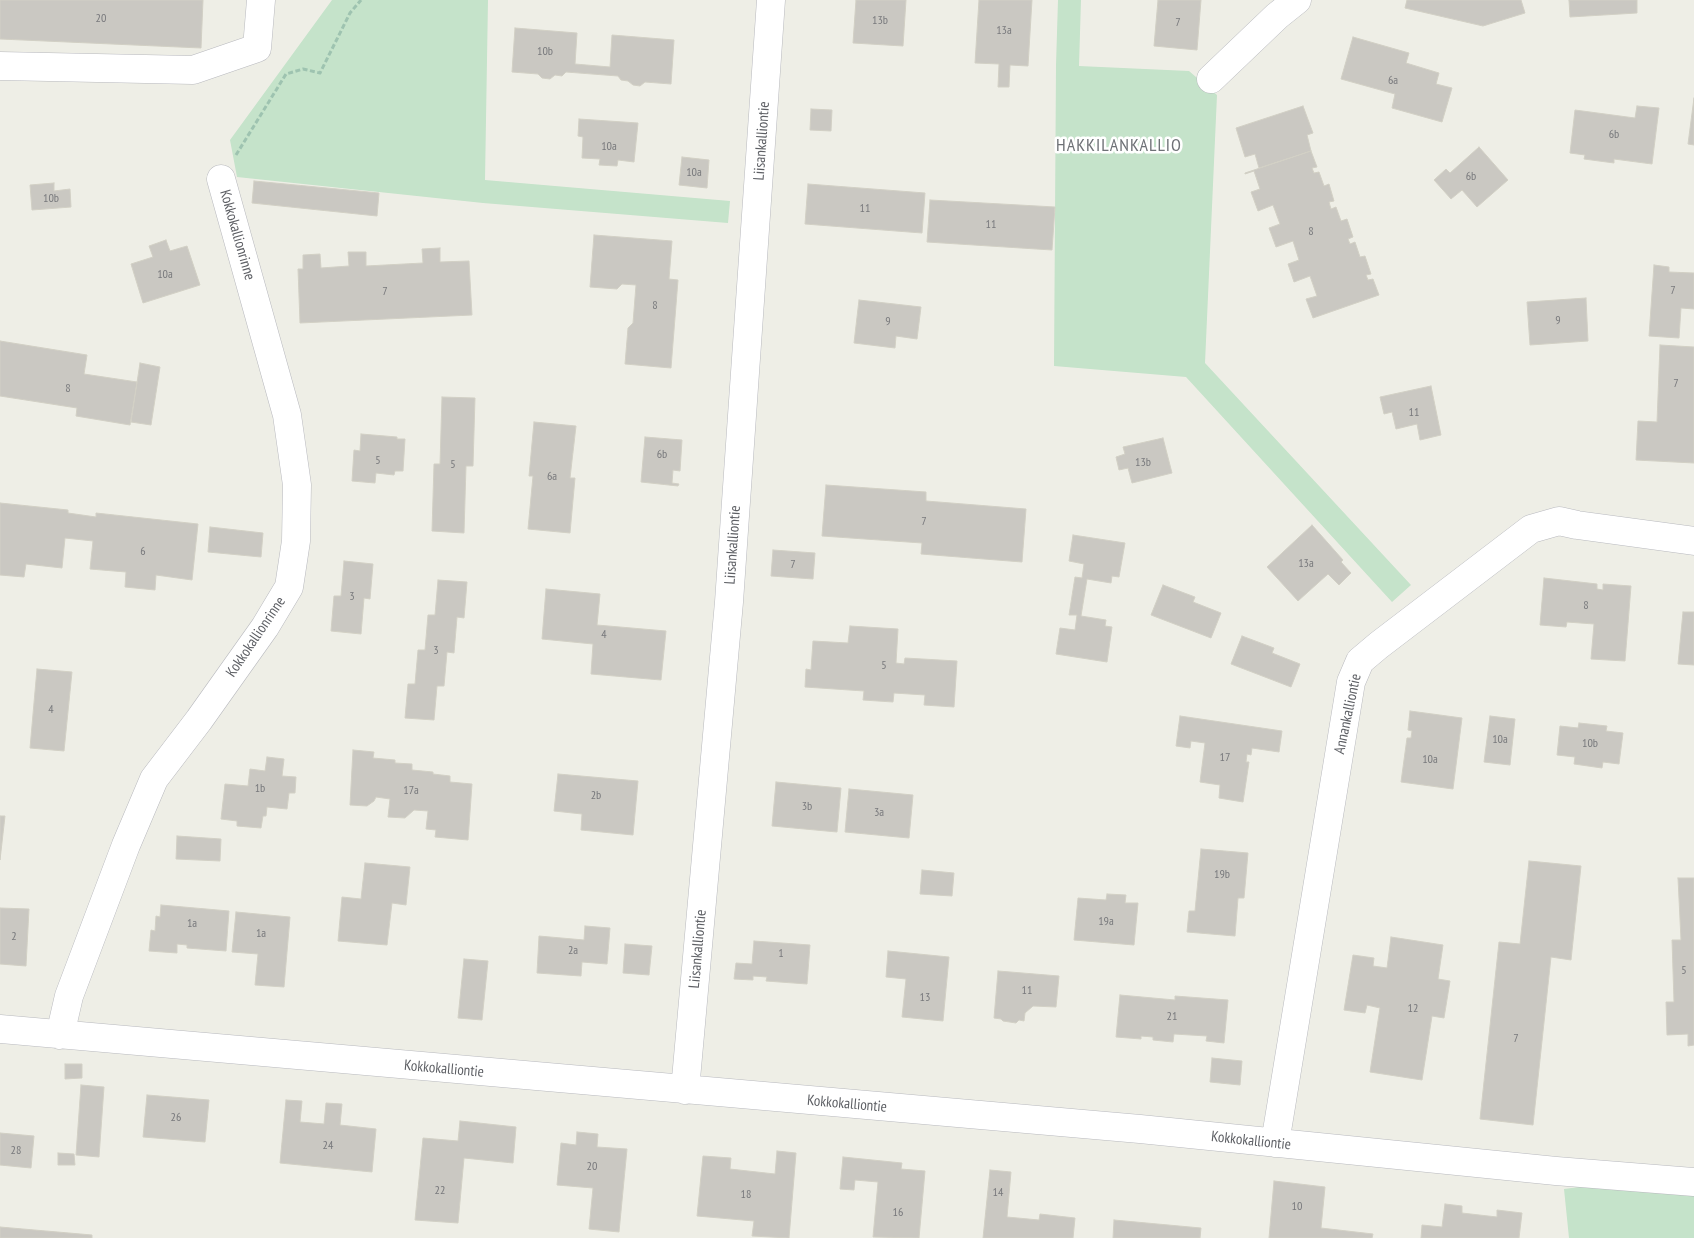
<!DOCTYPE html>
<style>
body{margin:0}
canvas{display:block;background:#eeeee6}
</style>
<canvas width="1694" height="1238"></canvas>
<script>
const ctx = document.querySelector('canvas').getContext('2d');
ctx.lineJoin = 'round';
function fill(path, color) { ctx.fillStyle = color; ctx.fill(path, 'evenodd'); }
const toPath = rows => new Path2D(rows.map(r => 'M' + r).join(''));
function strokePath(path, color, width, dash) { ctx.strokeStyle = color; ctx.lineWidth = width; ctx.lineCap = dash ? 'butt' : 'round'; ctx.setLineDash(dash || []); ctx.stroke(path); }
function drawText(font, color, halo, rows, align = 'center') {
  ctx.font = font + ' "PT Sans Narrow",sans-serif'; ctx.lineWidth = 5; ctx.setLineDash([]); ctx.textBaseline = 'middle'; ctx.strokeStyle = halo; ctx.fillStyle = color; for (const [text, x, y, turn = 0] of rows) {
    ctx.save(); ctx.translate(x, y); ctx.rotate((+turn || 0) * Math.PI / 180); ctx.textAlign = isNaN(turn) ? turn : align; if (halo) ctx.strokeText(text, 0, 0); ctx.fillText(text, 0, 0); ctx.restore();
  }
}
const green = toPath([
 [332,0,488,0,485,180,730,201,728,223,483,203,237,177,230,140],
 [1058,0,1081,0,1079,66,1189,71,1217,95,1205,363,1411,585,1392,602,1186,377,1054,366,1056,65],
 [1694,1172,1694,1238,1569,1238,1564,1189]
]);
const building = toPath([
 [0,0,203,0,201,48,0,39,0,0],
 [856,0,906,0,903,46,853,43,856,0],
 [979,0,1032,0,1028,66,1010,65,1009,87,998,87,999,64,975,63,979,0],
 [1158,0,1201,0,1197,50,1154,46,1158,0],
 [1407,0,1521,0,1525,13,1483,26,1405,8,1407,0],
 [1569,0,1637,0,1637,13,1570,17,1569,0],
 [515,28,577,33,575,64,610,67,612,35,674,40,671,84,645,82,640,86,633,85,628,81,621,80,618,76,566,72,562,76,555,75,550,79,542,78,538,74,512,72,515,28],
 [1353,37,1409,53,1406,63,1439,73,1436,84,1452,88,1442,122,1392,108,1395,94,1341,79,1353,37],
 [1694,98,1694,145,1688,144,1694,98],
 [1303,106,1313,133,1307,135,1311,151,1259,168,1255,154,1245,157,1236,128,1303,106],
 [1637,106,1659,108,1652,164,1614,159,1614,163,1584,159,1585,155,1570,153,1575,110,1635,118,1637,106],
 [811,109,832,110,831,131,810,130,811,109],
 [579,119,638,123,634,162,618,160,617,166,599,165,600,159,582,158,583,137,578,136,579,119],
 [1479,147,1508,180,1477,207,1462,190,1451,199,1434,180,1446,169,1450,173,1479,147],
 [1311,151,1317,167,1312,168,1314,173,1319,172,1324,186,1329,184,1334,201,1329,202,1331,209,1336,207,1341,221,1347,219,1353,237,1348,239,1350,244,1355,242,1360,257,1365,256,1371,274,1366,275,1368,280,1373,279,1379,295,1313,318,1306,299,1317,296,1310,276,1294,282,1288,264,1299,260,1293,241,1276,247,1269,228,1280,224,1273,205,1258,211,1251,192,1260,189,1254,171,1245,174,1245,173,1311,151],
 [682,157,709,160,707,188,679,185,682,157],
 [254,181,379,193,377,216,252,203,254,181],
 [54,183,54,191,70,189,71,207,32,210,30,185,54,183],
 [808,184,925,193,922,233,805,224,808,184],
 [930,200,1055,207,1052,250,927,242,930,200],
 [594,235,672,241,669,279,678,280,671,368,625,364,628,328,633,323,636,285,622,284,617,289,590,287,594,235],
 [166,240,170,251,187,246,200,285,143,303,131,264,153,257,149,246,166,240],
 [440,248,440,262,469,261,472,315,300,323,298,269,303,269,303,255,320,254,321,268,349,266,348,252,366,252,366,266,423,263,422,249,440,248],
 [1654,265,1669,267,1669,272,1694,273,1694,309,1681,308,1679,338,1649,336,1654,265],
 [1586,298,1588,341,1530,345,1527,302,1586,298],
 [859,300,921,307,917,339,896,336,895,348,854,343,859,300],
 [0,341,87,355,84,374,137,382,130,425,76,416,77,408,0,396,0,341],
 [1660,345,1694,347,1694,463,1636,460,1638,421,1657,422,1660,345],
 [140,363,160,367,151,425,131,422,140,363],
 [1431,386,1441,435,1420,440,1417,424,1396,429,1392,412,1384,414,1380,397,1431,386],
 [442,397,475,398,473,466,466,466,464,533,432,531,434,464,440,464,442,397],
 [534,422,576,426,570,478,575,478,570,533,528,529,533,476,529,476,534,422],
 [361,434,397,437,397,439,405,439,403,471,395,471,394,475,376,473,375,483,352,481,354,450,360,451,361,434],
 [645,437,682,440,680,471,673,470,672,483,679,484,678,486,641,482,645,437],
 [1163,438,1172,473,1132,483,1128,468,1119,470,1116,457,1125,454,1123,447,1163,438],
 [826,485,926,492,926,501,1026,509,1022,562,921,554,922,543,822,536,826,485],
 [0,503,68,510,68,513,96,517,96,513,198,524,192,580,156,575,155,590,125,587,126,572,90,569,93,541,65,538,62,568,26,564,24,577,0,575,0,503],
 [1312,525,1343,560,1341,562,1351,573,1339,585,1328,574,1298,601,1267,567,1312,525],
 [210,527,263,533,261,557,208,552,210,527],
 [1073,535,1125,543,1119,577,1112,576,1111,583,1087,579,1081,616,1106,620,1105,626,1112,627,1107,662,1056,654,1060,628,1075,630,1077,615,1069,615,1075,577,1082,578,1084,564,1069,561,1073,535],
 [773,550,815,553,813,579,771,576,773,550],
 [344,561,373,564,370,599,364,598,361,634,331,631,334,596,341,596,344,561],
 [1544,578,1597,584,1597,589,1603,590,1603,584,1631,586,1625,661,1591,659,1594,624,1567,622,1566,627,1540,625,1544,578],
 [438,580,467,582,464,618,457,617,454,653,447,652,444,686,437,686,434,720,405,718,408,684,415,684,418,650,425,650,428,615,435,615,438,580],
 [1163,585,1195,597,1193,602,1221,613,1211,638,1151,615,1163,585],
 [546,589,600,594,597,625,666,631,661,680,591,674,593,644,542,639,546,589],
 [1683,612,1694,612,1694,665,1678,664,1683,612],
 [850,626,898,629,896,663,904,664,905,658,957,661,954,707,924,705,925,695,894,693,893,702,863,700,864,691,805,687,806,669,811,670,813,641,848,643,850,626],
 [1242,636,1274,648,1272,653,1300,664,1291,687,1231,664,1242,636],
 [37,669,72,672,64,751,30,748,37,669],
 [1410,711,1462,718,1453,789,1401,782,1407,738,1411,738,1412,731,1408,730,1410,711],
 [1180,716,1282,731,1279,752,1252,748,1251,755,1247,754,1246,762,1249,762,1243,802,1219,798,1220,785,1200,782,1205,743,1191,741,1190,748,1176,746,1180,716],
 [1490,716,1515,719,1510,765,1484,762,1490,716],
 [1579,723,1607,726,1606,731,1623,733,1619,764,1603,762,1602,768,1574,764,1575,757,1557,755,1560,726,1578,728,1579,723],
 [353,750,374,752,373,758,395,760,395,763,412,764,412,770,433,772,433,774,450,776,450,782,472,784,468,840,435,837,436,830,426,829,428,811,414,810,405,818,388,817,390,799,376,797,374,801,367,806,350,805,353,750],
 [267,757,284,759,282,776,296,777,295,793,289,793,287,809,267,807,266,816,263,816,261,828,237,826,237,821,221,819,225,784,248,786,250,769,265,771,267,757],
 [558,774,638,781,633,835,581,830,582,814,554,811,558,774],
 [776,782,841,788,837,832,772,826,776,782],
 [849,789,913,795,909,838,845,832,849,789],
 [0,816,5,816,0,860,0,816],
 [177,836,221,839,220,861,176,859,177,836],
 [1201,849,1248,853,1244,898,1238,898,1235,936,1187,932,1189,911,1195,911,1201,849],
 [1529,861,1581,866,1571,960,1551,957,1533,1125,1480,1119,1499,942,1520,944,1529,861],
 [365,863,410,867,406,905,392,903,387,945,338,941,342,897,361,899,365,863],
 [922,870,954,873,952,896,920,894,922,870],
 [1678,878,1694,878,1694,1045,1688,1046,1688,1034,1667,1035,1666,1002,1674,1002,1672,940,1681,940,1678,878],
 [1107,894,1126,895,1125,903,1138,903,1134,945,1074,940,1078,898,1106,900,1107,894],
 [161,905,229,911,226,951,187,948,187,945,177,944,177,953,149,951,151,930,155,931,156,916,160,917,161,905],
 [0,908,29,909,26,966,0,964,0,908],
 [236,912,290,917,284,987,255,985,258,954,232,952,236,912],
 [585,926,610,928,607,964,582,962,581,976,537,973,539,936,584,940,585,926],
 [1391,937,1443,945,1438,979,1450,981,1444,1018,1432,1016,1422,1080,1370,1072,1380,1008,1367,1005,1365,1013,1344,1010,1353,955,1374,958,1373,966,1387,968,1391,937],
 [754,941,810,945,807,984,766,981,767,977,753,976,753,980,734,979,736,963,752,964,754,941],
 [625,944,652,946,649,975,623,973,625,944],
 [888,951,949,957,943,1021,902,1017,906,979,886,977,888,951],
 [464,959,488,961,482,1020,458,1018,464,959],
 [998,971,1059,976,1056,1007,1033,1006,1025,1013,1024,1021,1019,1020,1016,1023,1003,1021,1001,1019,994,1018,998,971],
 [1120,995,1175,1000,1175,996,1228,1000,1224,1043,1206,1041,1207,1036,1174,1034,1173,1042,1153,1040,1153,1037,1141,1036,1141,1039,1116,1037,1120,995],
 [1212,1058,1242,1061,1240,1085,1210,1082,1212,1058],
 [65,1064,82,1064,82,1078,65,1079,65,1064],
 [81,1085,104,1087,99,1157,76,1155,81,1085],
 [147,1095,209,1100,205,1142,143,1137,147,1095],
 [286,1100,302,1101,300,1122,324,1124,326,1103,342,1104,340,1125,376,1129,372,1172,280,1163,286,1100],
 [460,1121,516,1127,513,1163,464,1158,458,1223,415,1220,423,1138,458,1141,460,1121],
 [577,1132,598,1134,597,1147,627,1149,619,1232,589,1229,593,1188,557,1185,561,1143,576,1145,577,1132],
 [0,1133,34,1136,31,1168,0,1165,0,1133],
 [777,1151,796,1153,789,1238,752,1236,754,1221,697,1216,703,1156,731,1158,730,1169,775,1174,777,1151],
 [58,1153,74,1154,75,1165,58,1165,58,1153],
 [843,1157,902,1163,901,1169,925,1171,919,1238,873,1237,878,1182,855,1180,854,1190,840,1189,843,1157],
 [990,1170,1011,1172,1007,1217,1039,1220,1040,1214,1075,1218,1073,1238,983,1238,990,1170],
 [1274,1181,1325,1187,1321,1228,1373,1234,1372,1238,1269,1238,1274,1181],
 [1445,1204,1462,1206,1462,1213,1497,1217,1497,1210,1522,1213,1519,1238,1421,1238,1422,1225,1442,1227,1445,1204],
 [1114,1220,1201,1228,1200,1238,1113,1238,1114,1220],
 [0,1227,92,1235,92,1238,0,1238,0,1227]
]);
const path = toPath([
 [236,155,286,74,303,69,320,73,350,13,361,0]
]);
const minor = toPath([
 [0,66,193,70,257,48,261,0],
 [1211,79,1277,16,1297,0],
 [0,1029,1140,1129,1556,1171,1694,1182],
 [60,1035,69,996,126,845,154,779,199,720,265,627,289,587,296,541,297,485,287,415,221,179],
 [685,1090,729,602,771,0],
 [1275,1143,1351,682,1360,661,1379,645,1531,529,1559,521,1577,525,1694,541]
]);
const numberNames = [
 ["20",101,19],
 ["13b",880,21],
 ["7",1178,23],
 ["13a",1004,31],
 ["10b",545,52],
 ["6a",1393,81],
 ["6b",1614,135],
 ["10a",609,147],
 ["10a",694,173],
 ["6b",1471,177],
 ["10b",51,199],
 ["11",865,209],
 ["11",991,225],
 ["8",1311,232],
 ["10a",165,275],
 ["7",1673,291],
 ["7",385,292],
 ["8",655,306],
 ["9",1558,321],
 ["9",888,322],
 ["7",1676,384],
 ["8",68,389],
 ["11",1414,413],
 ["6b",662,455],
 ["5",378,461],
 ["13b",1143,463],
 ["5",453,465],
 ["6a",552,477],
 ["7",924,522],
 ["6",143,552],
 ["13a",1306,564],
 ["7",793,565],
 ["3",352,597],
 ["8",1586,606],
 ["4",604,635],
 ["3",436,651],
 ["5",884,666],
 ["4",51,710],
 ["10a",1500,740],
 ["10b",1590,744],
 ["17",1225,758],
 ["10a",1430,760],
 ["1b",260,789],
 ["17a",411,791],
 ["2b",596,796],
 ["3b",807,807],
 ["3a",879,813],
 ["19b",1222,875],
 ["19a",1106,922],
 ["1a",192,924],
 ["1a",261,934],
 ["2",14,937],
 ["2a",573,951],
 ["1",781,954],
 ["5",1684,971],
 ["11",1027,991],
 ["13",925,998],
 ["12",1413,1009],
 ["21",1172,1017],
 ["7",1516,1039],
 ["26",176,1118],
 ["24",328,1146],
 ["28",16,1151],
 ["20",592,1167],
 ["22",440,1191],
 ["14",998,1193],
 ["18",746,1195],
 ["10",1297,1207],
 ["16",898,1213]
];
const streetNames = [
 ["Liisankalliontie",762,141,-86],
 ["Kokkokallionrinne",237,235,74],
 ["Liisankalliontie",733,545,-86],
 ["Kokkokallionrinne",256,637,-56],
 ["Annankalliontie",1348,714,-78],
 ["Liisankalliontie",698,949,-85],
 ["Kokkokalliontie",444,1069,5],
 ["Kokkokalliontie",847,1104,5],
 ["Kokkokalliontie",1251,1141,6]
];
const quarterNames = [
 ["HAKKILANKALLIO",1119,146]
];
fill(green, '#c5e3ca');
fill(building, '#cac8c2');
strokePath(building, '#d2d0c5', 1);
strokePath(minor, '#b8b9be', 29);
strokePath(path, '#9ec3b0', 3, [5, 2.5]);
strokePath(minor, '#fff', 28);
drawText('12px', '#78797c', null, numberNames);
drawText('15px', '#5d5f64', '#fff', streetNames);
ctx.letterSpacing = '1px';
drawText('18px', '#6e7176', '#fff', quarterNames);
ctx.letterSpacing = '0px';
</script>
